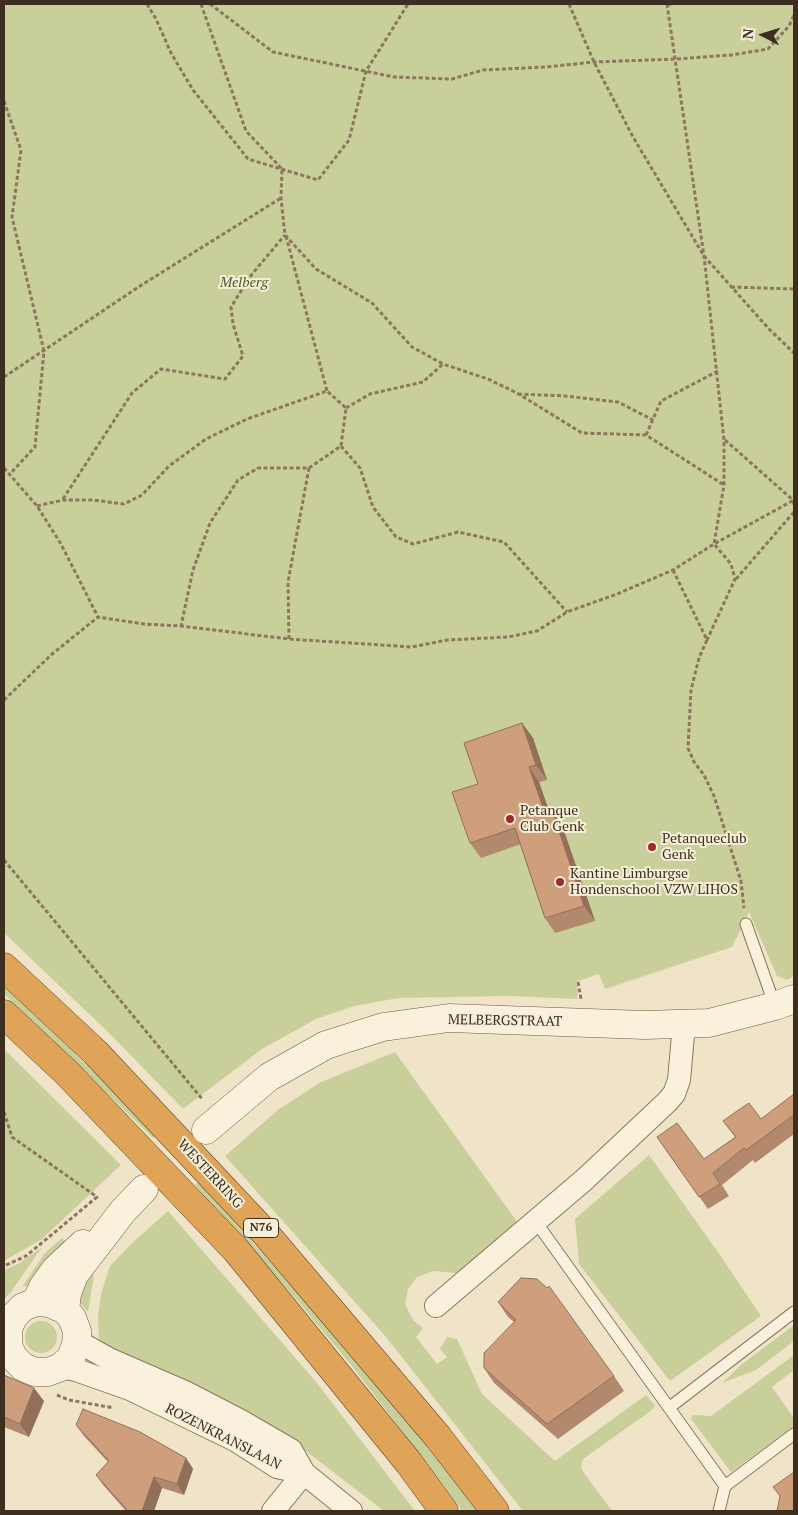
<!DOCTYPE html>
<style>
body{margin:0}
#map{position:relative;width:798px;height:1515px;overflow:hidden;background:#f0e4c8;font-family:"PT Serif",serif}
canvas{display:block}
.frame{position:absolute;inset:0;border:5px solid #3d2e20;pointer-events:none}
.north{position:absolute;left:738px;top:10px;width:50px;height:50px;-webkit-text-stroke:4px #f7eed8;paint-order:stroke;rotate:275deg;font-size:14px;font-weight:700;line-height:20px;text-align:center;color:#3d2e20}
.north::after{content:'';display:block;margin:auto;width:18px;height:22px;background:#3d2e20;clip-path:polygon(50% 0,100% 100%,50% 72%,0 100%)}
</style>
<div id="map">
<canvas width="798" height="1515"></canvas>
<div class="frame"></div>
<div class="north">N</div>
</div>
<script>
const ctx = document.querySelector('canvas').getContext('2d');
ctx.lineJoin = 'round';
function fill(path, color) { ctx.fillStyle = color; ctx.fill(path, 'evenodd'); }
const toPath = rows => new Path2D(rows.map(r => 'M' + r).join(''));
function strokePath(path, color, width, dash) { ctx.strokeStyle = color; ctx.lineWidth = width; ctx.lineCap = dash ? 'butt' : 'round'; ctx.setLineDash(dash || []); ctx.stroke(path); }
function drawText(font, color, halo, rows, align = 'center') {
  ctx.font = font + ' "PT Serif",serif'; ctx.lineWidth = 4; ctx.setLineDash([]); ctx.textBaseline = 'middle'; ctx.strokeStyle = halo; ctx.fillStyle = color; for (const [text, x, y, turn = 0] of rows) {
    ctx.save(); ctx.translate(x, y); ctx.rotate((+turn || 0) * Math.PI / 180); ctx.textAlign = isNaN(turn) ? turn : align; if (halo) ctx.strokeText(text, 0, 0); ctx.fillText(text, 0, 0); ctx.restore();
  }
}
const green = toPath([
 [4,4,794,4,794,976,787,980,777,976,749,912,732,947,605,989,599,974,587,978,576,982,578,991,577,999,510,996,399,998,354,1006,316,1019,262,1049,183,1109,107,1031,4,933],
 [4,983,157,1135,153,1138,4,994],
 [4,1049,121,1165,42,1239,4,1261],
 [395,1052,518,1223,466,1268,456,1273,433,1271,417,1277,408,1289,405,1304,413,1320,423,1328,416,1337,437,1364,447,1357,440,1349,447,1337,457,1339,482,1394,555,1461,646,1395,655,1405,652,1410,583,1459,581,1467,584,1473,612,1511,523,1511,386,1337,225,1156,279,1109,321,1082],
 [649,1155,720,1255,761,1316,670,1381,579,1264,575,1219],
 [199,1182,339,1340,440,1461,478,1511,462,1511,439,1479,351,1365,290,1292,195,1185],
 [168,1211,317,1383,415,1511,384,1511,294,1442,119,1353,99,1340,98,1316,101,1294,110,1266,130,1245],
 [62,1238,69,1244,35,1284,22,1287,45,1253],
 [42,1247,11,1292,4,1299,4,1270,20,1263],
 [84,1270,94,1275,88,1312,75,1297],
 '25 1337a16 16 0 1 1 32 0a16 16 0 1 1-32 0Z',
 [794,1325,794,1341,756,1370,722,1383,742,1364],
 [794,1355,794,1370,772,1387,794,1418,794,1426,731,1472,691,1419,693,1415,711,1416]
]);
const path = toPath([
 [147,4,156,19,171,53,193,90,248,159,318,180,349,140,366,71,408,4],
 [201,4,246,131,282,169,281,198,285,235,316,269,372,303,412,347,443,364,488,379,517,393,582,433,646,435,724,485],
 [210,4,273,52,394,77,452,79,483,70,546,67,594,62,676,59,731,55,768,49,789,26,794,15],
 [569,4,594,62,633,137,704,256,769,329,794,353],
 [667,4,704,256,724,440,724,485,714,544,731,564,735,579,707,640],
 [667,5,673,4],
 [4,101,21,150,12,217,44,351,35,447,9,475],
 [286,236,327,391],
 [731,287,794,289],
 [4,377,140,286,281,198],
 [518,394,566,396,618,402,653,420],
 [346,408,370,394,423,382,443,364],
 [646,435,661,401,718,371],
 [725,440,793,500,794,505],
 [341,446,360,468,373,507,396,537,413,544,458,532,504,542,567,612],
 [4,468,37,506,61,544,98,617],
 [63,499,132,393,161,369,225,379,243,356,233,324,231,307,252,274,285,235],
 [37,506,63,500,93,500,124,504,142,495,169,466,206,439,247,419,327,391,346,408,341,446,309,468,258,468,238,480,210,523,193,570,181,626],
 [673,570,707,640,699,658,691,690,688,748,694,762,704,775,714,796,741,881,744,908],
 [736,579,794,512],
 [289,639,288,582,309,468],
 [4,700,51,655,98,617,144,624,181,626,289,639,412,647,447,640,508,637,537,631,567,612,617,594,673,570,714,544,794,500],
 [4,860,203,1100],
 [578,982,581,999],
 [4,1112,12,1137,97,1197,26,1256,4,1266],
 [57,1395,69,1400,114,1408]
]);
const lane = toPath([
 [746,924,775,1006],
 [536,1222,725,1486,719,1511],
 [670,1407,794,1312],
 [725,1486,794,1434]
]);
const street = toPath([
 [436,1306,584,1180,667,1102,674,1094,679,1080,684,1024],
 [77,1341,109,1359,185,1392,241,1421,291,1450,304,1473,351,1511],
 [61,1367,76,1370,130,1389,235,1440,277,1467,304,1473],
 [273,1511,304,1473]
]);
const secondary = toPath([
 [206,1130,269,1077,326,1045,383,1027,449,1018,645,1025,709,1023,775,1006,794,999],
 [36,1302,43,1287,55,1270,83,1244],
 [65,1310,67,1294,74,1275,123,1211,144,1189],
 [4,1353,13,1357,23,1367,35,1372,48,1372,61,1367,71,1358,77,1341,77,1331,72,1318,65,1310,49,1303,36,1302,23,1307,14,1316,8,1328,8,1345,13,1357]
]);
const highway = toPath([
 [4,967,95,1052,265,1233,438,1437,495,1511],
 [4,1014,67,1073,236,1250,409,1463,444,1511]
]);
const wall = toPath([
 [522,723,533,738,547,780,539,782,550,814,553,813,563,828,595,921,555,933,545,918,521,844,481,858,470,843],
 [794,1094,794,1134,755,1163,753,1160,722,1185,729,1196,708,1209,657,1137,704,1159,735,1137,723,1121,761,1119],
 [498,1302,614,1376,624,1391,558,1439,494,1383,484,1368,514,1322,508,1317],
 [4,1375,44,1401,29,1437,4,1427],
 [76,1425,186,1458,193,1469,184,1495,162,1488,154,1511,126,1511,104,1486,96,1475,108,1462,84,1436]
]);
const shadedWall = toPath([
 [522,723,533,738,547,780,536,765],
 [529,767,539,782,556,831,546,816],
 [553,813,563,828,595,921,584,906],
 [34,1388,44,1401,29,1437,20,1424],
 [186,1458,193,1469,184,1495,177,1484],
 [154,1477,162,1488,154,1511,142,1511]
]);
const building = toPath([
 [522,723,536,765,529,767,546,816,553,813,584,906,545,918,515,828,470,843,452,792,478,784,464,743,522,723],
 [794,1094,794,1115,746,1150,744,1148,713,1173,720,1184,699,1197,657,1137,677,1123,704,1159,736,1137,723,1121,737,1111,749,1103,761,1119,794,1094],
 [521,1278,537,1279,547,1288,549,1286,614,1376,547,1424,484,1368,484,1353,516,1320,498,1302,521,1278],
 [4,1375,34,1388,20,1424,4,1417,4,1375],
 [83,1409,140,1432,186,1458,177,1484,154,1477,142,1511,128,1511,96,1475,109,1461,76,1425,83,1409],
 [794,1472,794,1511,777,1511,780,1496,773,1487,794,1472]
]);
const markers = [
 [510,819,5,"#9e2a2b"],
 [652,847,5,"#9e2a2b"],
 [560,882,5,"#9e2a2b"]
];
const shields = [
 [261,1228,35]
];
const shieldNames = [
 ["N76",261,1228]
];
const parkNames = [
 ["Melberg",244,283]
];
const poiNames = [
 ["Petanque",520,811],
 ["Club Genk",520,827],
 ["Petanqueclub",662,839],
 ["Genk",662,855],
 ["Kantine Limburgse",570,874],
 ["Hondenschool VZW LIHOS",570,890]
];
const streetNames = [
 ["MELBERGSTRAAT",505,1021,1],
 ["WESTERRING",210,1174,47],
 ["ROZENKRANSLAAN",223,1437,27]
];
fill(green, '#c9cf9b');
strokePath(lane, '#8d765c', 13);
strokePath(street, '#8d765c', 24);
strokePath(secondary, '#6f573f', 29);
strokePath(highway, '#5b4430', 29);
strokePath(path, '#8d765c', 3, [4, 2.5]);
strokePath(lane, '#faf1dc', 11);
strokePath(street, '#faf1dc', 22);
strokePath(secondary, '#faf1dc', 28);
strokePath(highway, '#e0a458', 28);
fill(wall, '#b2896c');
fill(shadedWall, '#916f58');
fill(building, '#cf9f7d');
strokePath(building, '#916f58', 1);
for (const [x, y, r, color] of markers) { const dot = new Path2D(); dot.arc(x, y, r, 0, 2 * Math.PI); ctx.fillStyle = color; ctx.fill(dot); strokePath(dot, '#f7eed8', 2); }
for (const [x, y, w] of shields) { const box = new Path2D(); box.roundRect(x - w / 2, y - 9.5, w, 19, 4); ctx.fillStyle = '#f7eed8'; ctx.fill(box); strokePath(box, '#3d2e20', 1); }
drawText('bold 12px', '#3d2e20', null, shieldNames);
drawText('italic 14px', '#4d5a26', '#f7eed8', parkNames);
drawText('14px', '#3d2e20', '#f7eed8', poiNames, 'left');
drawText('14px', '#3d2e20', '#f7eed8', streetNames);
</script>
